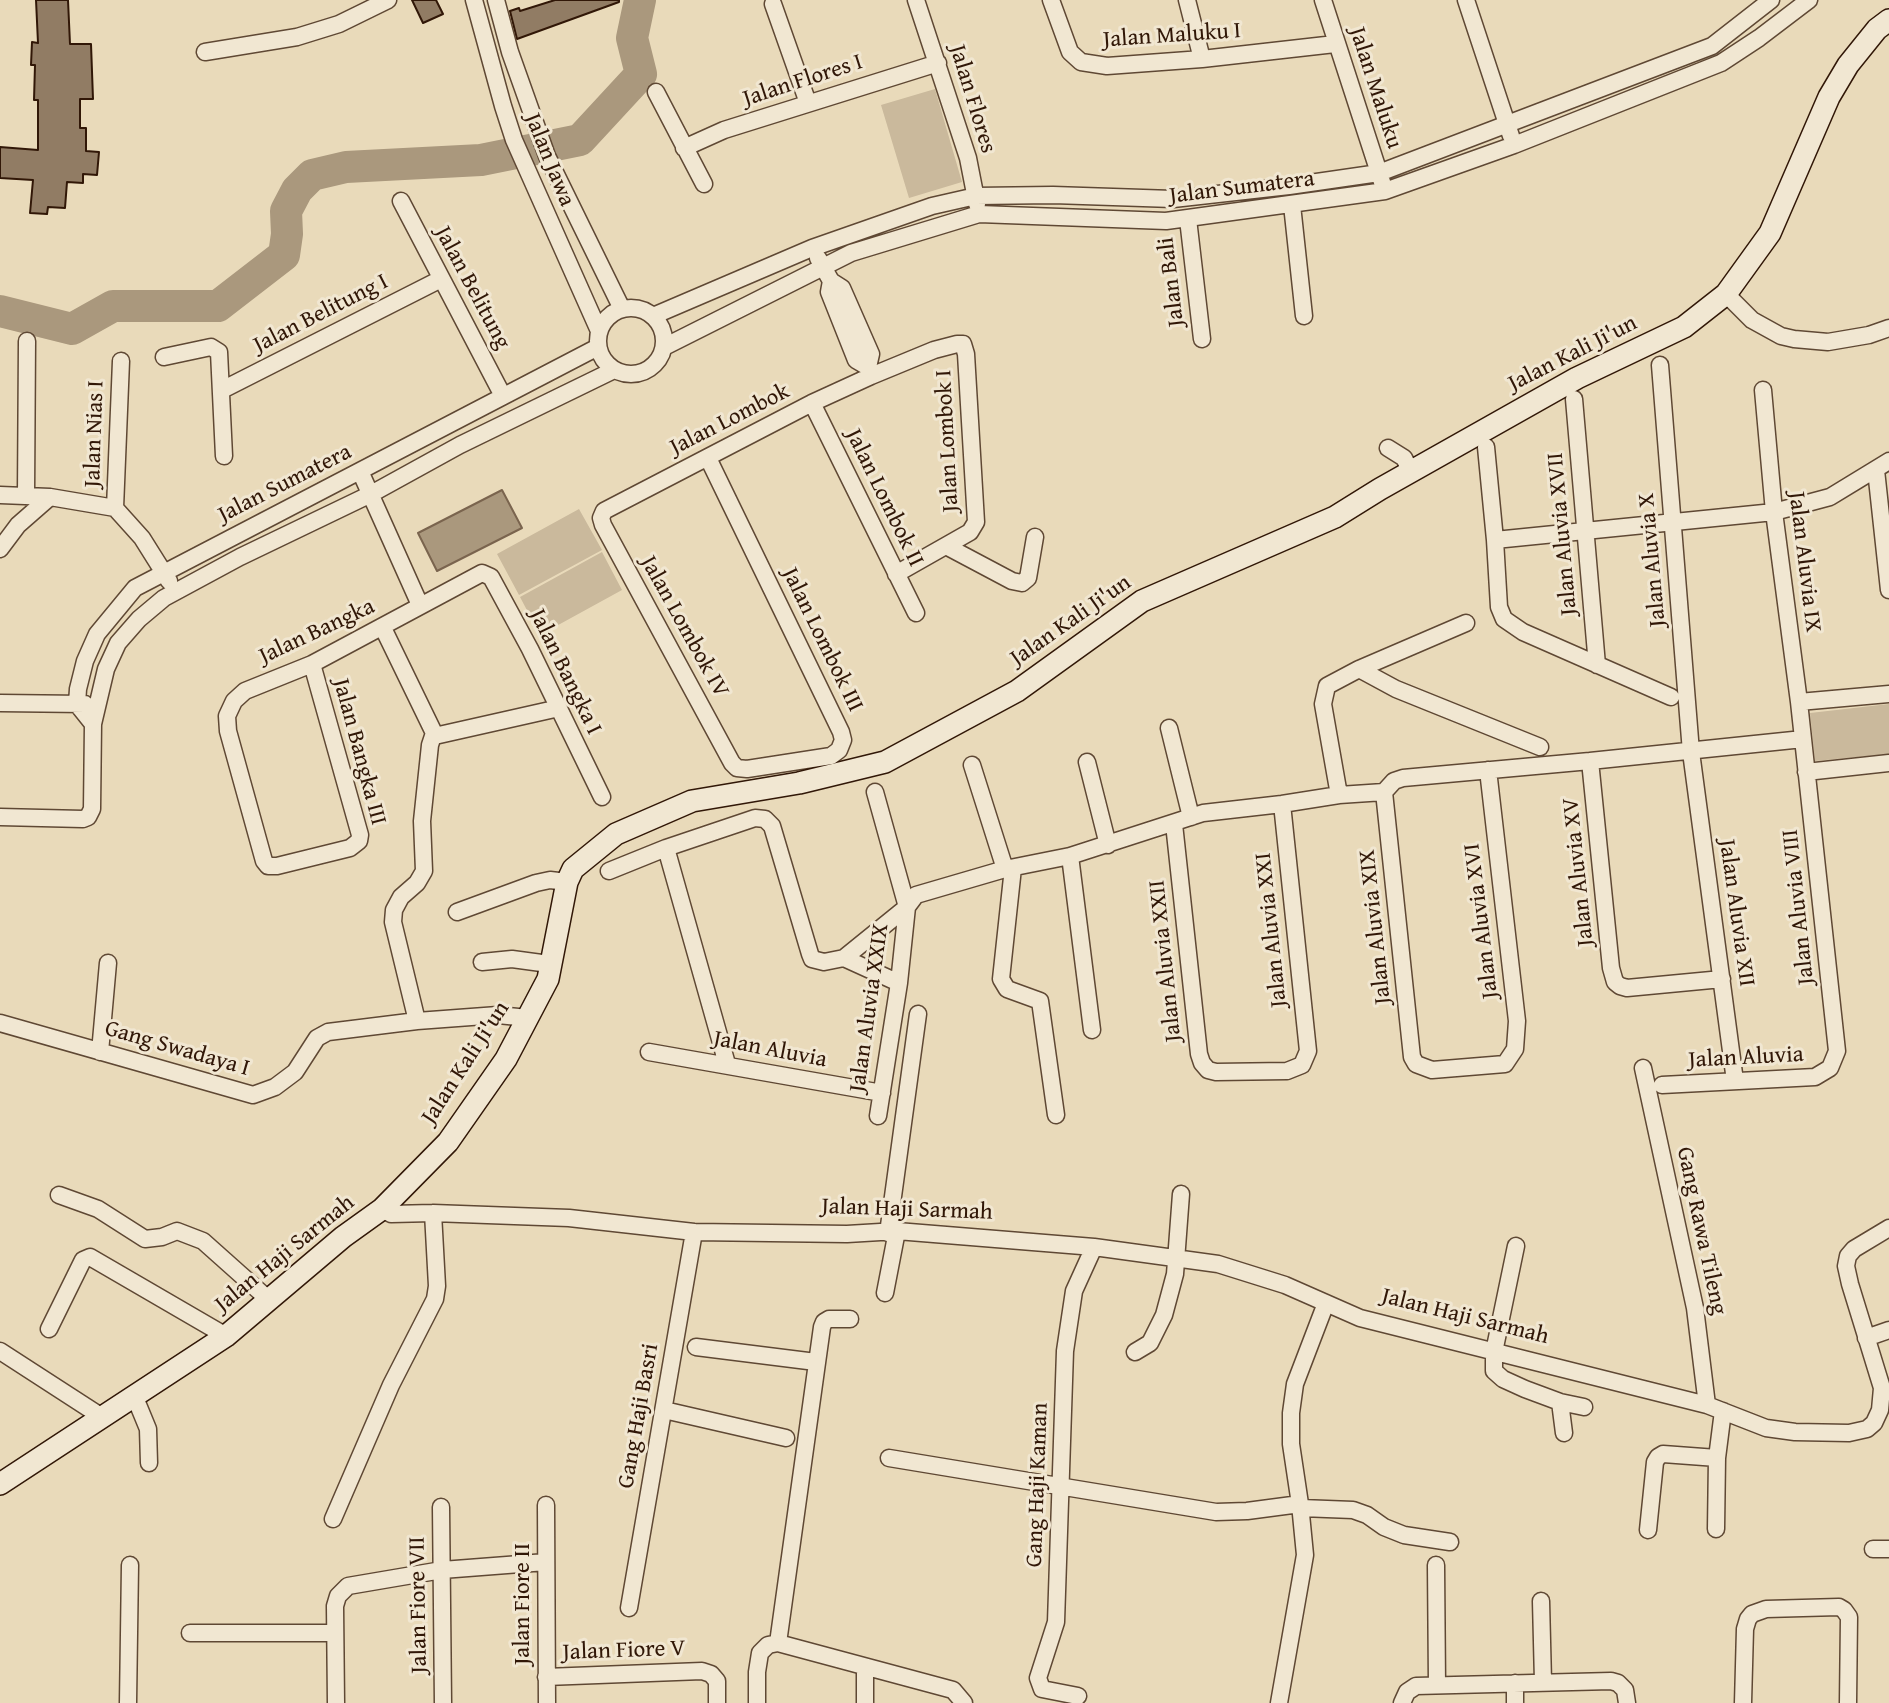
<!DOCTYPE html>
<style>
body{margin:0}
canvas{display:block;background:#e9daba}
</style>
<canvas width="1889" height="1703"></canvas>
<script>
const ctx = document.querySelector('canvas').getContext('2d');
ctx.lineJoin = 'round';
function fill(path, color) { ctx.fillStyle = color; ctx.fill(path, 'evenodd'); }
const toPath = rows => new Path2D(rows.map(r => 'M' + r).join(''));
function strokePath(path, color, width, dash) { ctx.strokeStyle = color; ctx.lineWidth = width; ctx.lineCap = dash ? 'butt' : 'round'; ctx.setLineDash(dash || []); ctx.stroke(path); }
function drawText(font, color, halo, rows, align = 'center') {
  ctx.font = font + ' "Gentium Book Plus",serif'; ctx.lineWidth = 6; ctx.setLineDash([]); ctx.textBaseline = 'middle'; ctx.strokeStyle = halo; ctx.fillStyle = color; for (const [text, x, y, turn = 0] of rows) {
    ctx.save(); ctx.translate(x, y); ctx.rotate((+turn || 0) * Math.PI / 180); ctx.textAlign = isNaN(turn) ? turn : align; if (halo) ctx.strokeText(text, 0, 0); ctx.fillText(text, 0, 0); ctx.restore();
  }
}
const green = toPath([
 [935,89,962,182,909,198,881,105],
 [579,509,602,550,519,595,497,554],
 [602,552,622,590,540,635,520,597],
 [1889,704,1889,754,1815,761,1810,713]
]);
const water = toPath([
 [502,490,522,528,437,571,418,533,502,490]
]);
const river = toPath([
 [0,311,72,329,113,306,218,306,284,255,287,234,286,211,297,190,312,175,346,167,481,160,580,140,641,74,632,38,640,0]
]);
const building = toPath([
 [36,0,68,0,70,44,91,44,93,99,80,99,80,128,86,128,86,151,99,152,97,175,83,174,83,183,67,182,65,208,48,207,47,214,30,213,33,180,0,178,0,147,38,150,38,100,34,100,35,65,31,65,32,42,38,43,36,0],
 [412,0,436,0,443,14,423,23,412,0],
 [555,0,619,0,619,2,517,39,510,11,519,8,520,11,555,0]
]);
const street = toPath([
 [474,0,503,106,514,140,599,331],
 [496,0,510,52,547,156,622,309],
 [916,0,968,158,977,204],
 [1051,0,1070,52,1081,62,1107,66,1202,59,1335,44],
 [1187,0,1202,59],
 [1323,0,1382,182],
 [1466,0,1511,136],
 [773,4,808,103],
 [205,52,297,37,339,24,388,0],
 [656,92,704,184],
 [684,148,724,130,938,63],
 [401,201,503,396],
 [1292,205,1304,316],
 [1188,219,1202,339],
 [818,258,831,281,842,288,871,354,868,367,871,376],
 [831,281,829,292,856,360,868,367],
 [1726,294,1752,320,1781,336,1794,339,1828,342,1869,335,1889,328],
 '598 341a33 33 0 1 1 66 0a33 33 0 1 1-66 0Z',
 [653,316,812,248,932,206,976,196,1053,195,1173,199,1289,186,1379,173,1712,46,1771,0],
 [664,347,851,253,979,214,1166,221,1385,191,1514,145,1721,63,1759,38,1809,0],
 [164,357,211,347,219,352,224,456],
 [1660,365,1691,752,1735,1081],
 [222,390,441,279],
 [1574,399,1597,665],
 [812,403,916,613],
 [1486,447,1495,540,1499,607,1504,619,1523,632,1671,697],
 [1388,448,1404,458,1411,472],
 [708,458,841,732,843,740,839,750,831,756,747,769,737,768,732,763,603,525,601,518,604,511,812,403,871,376,934,350,957,344,963,344,966,354,976,522,970,532,896,574],
 [1876,470,1889,590],
 [360,471,420,605],
 [0,495,50,497,115,508,142,538,169,581],
 [26,495,27,341],
 [115,508,121,361],
 [1495,540,1774,512,1830,497,1889,461],
 [946,546,1012,581,1022,583,1028,578,1035,537],
 [0,549,18,525,50,497],
 [383,628,434,733],
 [312,664,360,835,359,841,350,848,277,866,268,866,264,861,228,731,227,716,234,701,245,691,312,664,482,573,491,577,530,649,602,797],
 [1359,669,1396,689,1540,747],
 [1799,702,1889,694],
 [0,703,85,704],
 [93,724,77,704,78,689,85,661,97,634,135,588,598,347],
 [1169,728,1191,817],
 [434,733,439,735,559,708],
 [1590,761,1611,968,1615,982,1620,986,1627,988,1722,979],
 [1087,762,1108,845],
 [972,765,1005,869],
 [1806,772,1889,763],
 [875,792,907,907,899,983,878,1116],
 [1384,792,1412,1057,1416,1064,1432,1070,1505,1064,1515,1049,1517,1021,1488,770],
 [1339,795,1323,704,1327,686,1359,669,1466,623],
 [0,817,83,819,88,817,92,809,93,724,106,669,118,643,139,619,164,598,240,557,371,494,460,445,614,370],
 [1174,824,1199,1054,1202,1063,1208,1070,1216,1072,1287,1071,1302,1065,1308,1051,1282,804],
 [666,848,727,1064],
 [1070,856,1092,1030],
 [1013,868,1001,979,1007,989,1040,1001,1056,1115],
 [609,871,666,848,755,818,765,819,772,826,810,954,812,959,824,962,844,958,907,907,916,895,1005,869,1070,856,1203,813,1282,804,1339,795,1384,792,1394,781,1403,778,1590,761,1803,739],
 [457,912,536,883,550,880,567,882],
 [844,958,899,983],
 [482,962,512,959,549,964],
 [417,1021,393,922,394,910,401,897,417,883,424,871,422,821,430,745,434,733],
 [0,1023,253,1095,275,1087,295,1072,317,1038,328,1032,417,1021,498,1015,528,1018],
 [100,1052,108,963],
 [649,1052,882,1093],
 [1643,1068,1695,1308,1707,1405],
 [1662,1085,1815,1077,1830,1068,1837,1051,1799,702,1774,512,1763,390],
 [59,1195,98,1209,145,1239,162,1237,177,1231,203,1241,268,1299],
 [382,1209,391,1214,433,1213,569,1218,694,1232,847,1234,897,1231,1094,1247,1218,1264,1285,1285,1360,1318,1707,1405,1766,1428,1795,1432,1849,1433,1867,1429,1874,1423],
 [888,1233,918,1014],
 [1516,1246,1494,1352,1494,1371,1503,1379,1525,1389,1560,1402,1584,1407],
 [885,1293,897,1231],
 [49,1329,83,1260,90,1257,226,1336],
 [1866,1338,1889,1330],
 [696,1347,816,1362],
 [0,1351,102,1417],
 [1135,1352,1150,1343,1164,1315,1175,1274,1181,1194],
 [134,1395,148,1429,149,1463],
 [1560,1402,1564,1433],
 [664,1410,786,1438],
 [1874,1423,1880,1410,1882,1388,1850,1284,1846,1266,1848,1256,1854,1249,1889,1228],
 [889,1458,1216,1512,1247,1511,1300,1504],
 [546,1505,547,1703],
 [441,1507,443,1703],
 [1301,1508,1353,1510,1367,1515,1384,1527,1404,1535,1450,1542],
 [333,1519,391,1385,435,1299,437,1286,433,1213],
 [1716,1529,1717,1458,1723,1411],
 [1648,1530,1655,1462,1658,1457,1663,1454,1717,1458],
 [1873,1549,1889,1549],
 [1436,1565,1437,1685],
 [1541,1601,1543,1682],
 [629,1608,694,1232],
 [190,1633,335,1633],
 [778,1643,822,1327,824,1322,829,1319,850,1319],
 [546,1677,702,1671,711,1674,717,1681,717,1703],
 [1078,1696,1042,1689,1038,1678,1056,1622,1065,1351,1074,1291,1094,1247],
 [128,1703,130,1565],
 [336,1703,335,1606,338,1596,348,1586,442,1570,546,1562],
 [757,1703,757,1672,760,1653,768,1645,778,1643,953,1690,964,1703],
 [865,1703,865,1667],
 [1279,1703,1305,1555,1300,1504,1291,1444,1291,1413,1295,1384,1326,1303],
 [1402,1703,1407,1692,1416,1686,1611,1681,1618,1683,1625,1690,1627,1703],
 [1515,1703,1515,1683],
 [1743,1703,1745,1629,1748,1619,1752,1614,1766,1609,1839,1607,1844,1610,1849,1617,1848,1703]
]);
const secondary = toPath([
 [0,1484,226,1336,343,1237,382,1209,448,1142,506,1059,548,979,567,882,573,869,616,834,692,801,799,783,885,762,1017,691,1142,601,1335,517,1380,489,1577,378,1684,327,1726,294,1770,233,1829,97,1848,65,1877,29,1889,20]
]);
const streetNames = [
 ["Jalan Maluku I",1172,36,-4],
 ["Jalan Flores I",803,81,-18],
 ["Jalan Maluku",1375,88,72],
 ["Jalan Flores",972,99,73],
 ["Jalan Jawa",549,160,68],
 ["Jalan Sumatera",1242,188,-7],
 ["Jalan Bali",1172,282,-97],
 ["Jalan Belitung",472,288,62],
 ["Jalan Belitung I",321,314,-27],
 ["Jalan Kali Ji'un",1573,354,-27],
 ["Jalan Lombok",730,420,-27],
 ["Jalan Nias I",95,434,-88],
 ["Jalan Lombok I",948,441,-93],
 ["Jalan Sumatera",285,484,-27],
 ["Jalan Lombok II",884,498,64],
 ["Jalan Aluvia XVII",1563,534,-95],
 ["Jalan Aluvia X",1653,560,-95],
 ["Jalan Aluvia IX",1804,562,83],
 ["Jalan Kali Ji'un",1071,621,-35],
 ["Jalan Lombok IV",684,627,61],
 ["Jalan Bangka",317,632,-25],
 ["Jalan Lombok III",822,640,64],
 ["Jalan Bangka I",565,672,64],
 ["Jalan Bangka III",359,752,75],
 ["Jalan Aluvia XV",1579,872,-96],
 ["Jalan Aluvia VIII",1799,907,-96],
 ["Jalan Aluvia XII",1736,913,82],
 ["Jalan Aluvia XVI",1482,921,-97],
 ["Jalan Aluvia XIX",1376,927,-96],
 ["Jalan Aluvia XXI",1272,930,-96],
 ["Jalan Aluvia XXII",1166,961,-96],
 ["Jalan Aluvia XXIX",870,1008,-82],
 ["Gang Swadaya I",177,1049,16],
 ["Jalan Aluvia",770,1050,11],
 ["Jalan Aluvia",1746,1058,-3],
 ["Jalan Kali Ji'un",466,1063,-57],
 ["Jalan Haji Sarmah",907,1210,2],
 ["Gang Rawa Tileng",1701,1231,78],
 ["Jalan Haji Sarmah",285,1254,-39],
 ["Jalan Haji Sarmah",1465,1317,14],
 ["Gang Haji Basri",639,1416,-80],
 ["Gang Haji Kaman",1038,1485,-88],
 ["Jalan Fiore II",523,1604,-90],
 ["Jalan Fiore VII",419,1605,-91],
 ["Jalan Fiore V",624,1651,-2]
];
fill(green, '#cab99c');
fill(water, '#aa987d');
strokePath(water, '#7a644e', 2);
strokePath(river, '#aa987d', 32);
fill(building, '#917c64');
strokePath(building, '#311707', 2);
strokePath(street, '#5f4834', 19);
strokePath(secondary, '#311707', 24);
strokePath(street, '#f1e7d2', 16);
strokePath(secondary, '#f1e7d2', 21);
drawText('23px', '#311707', '#f1e7d2', streetNames);
</script>
